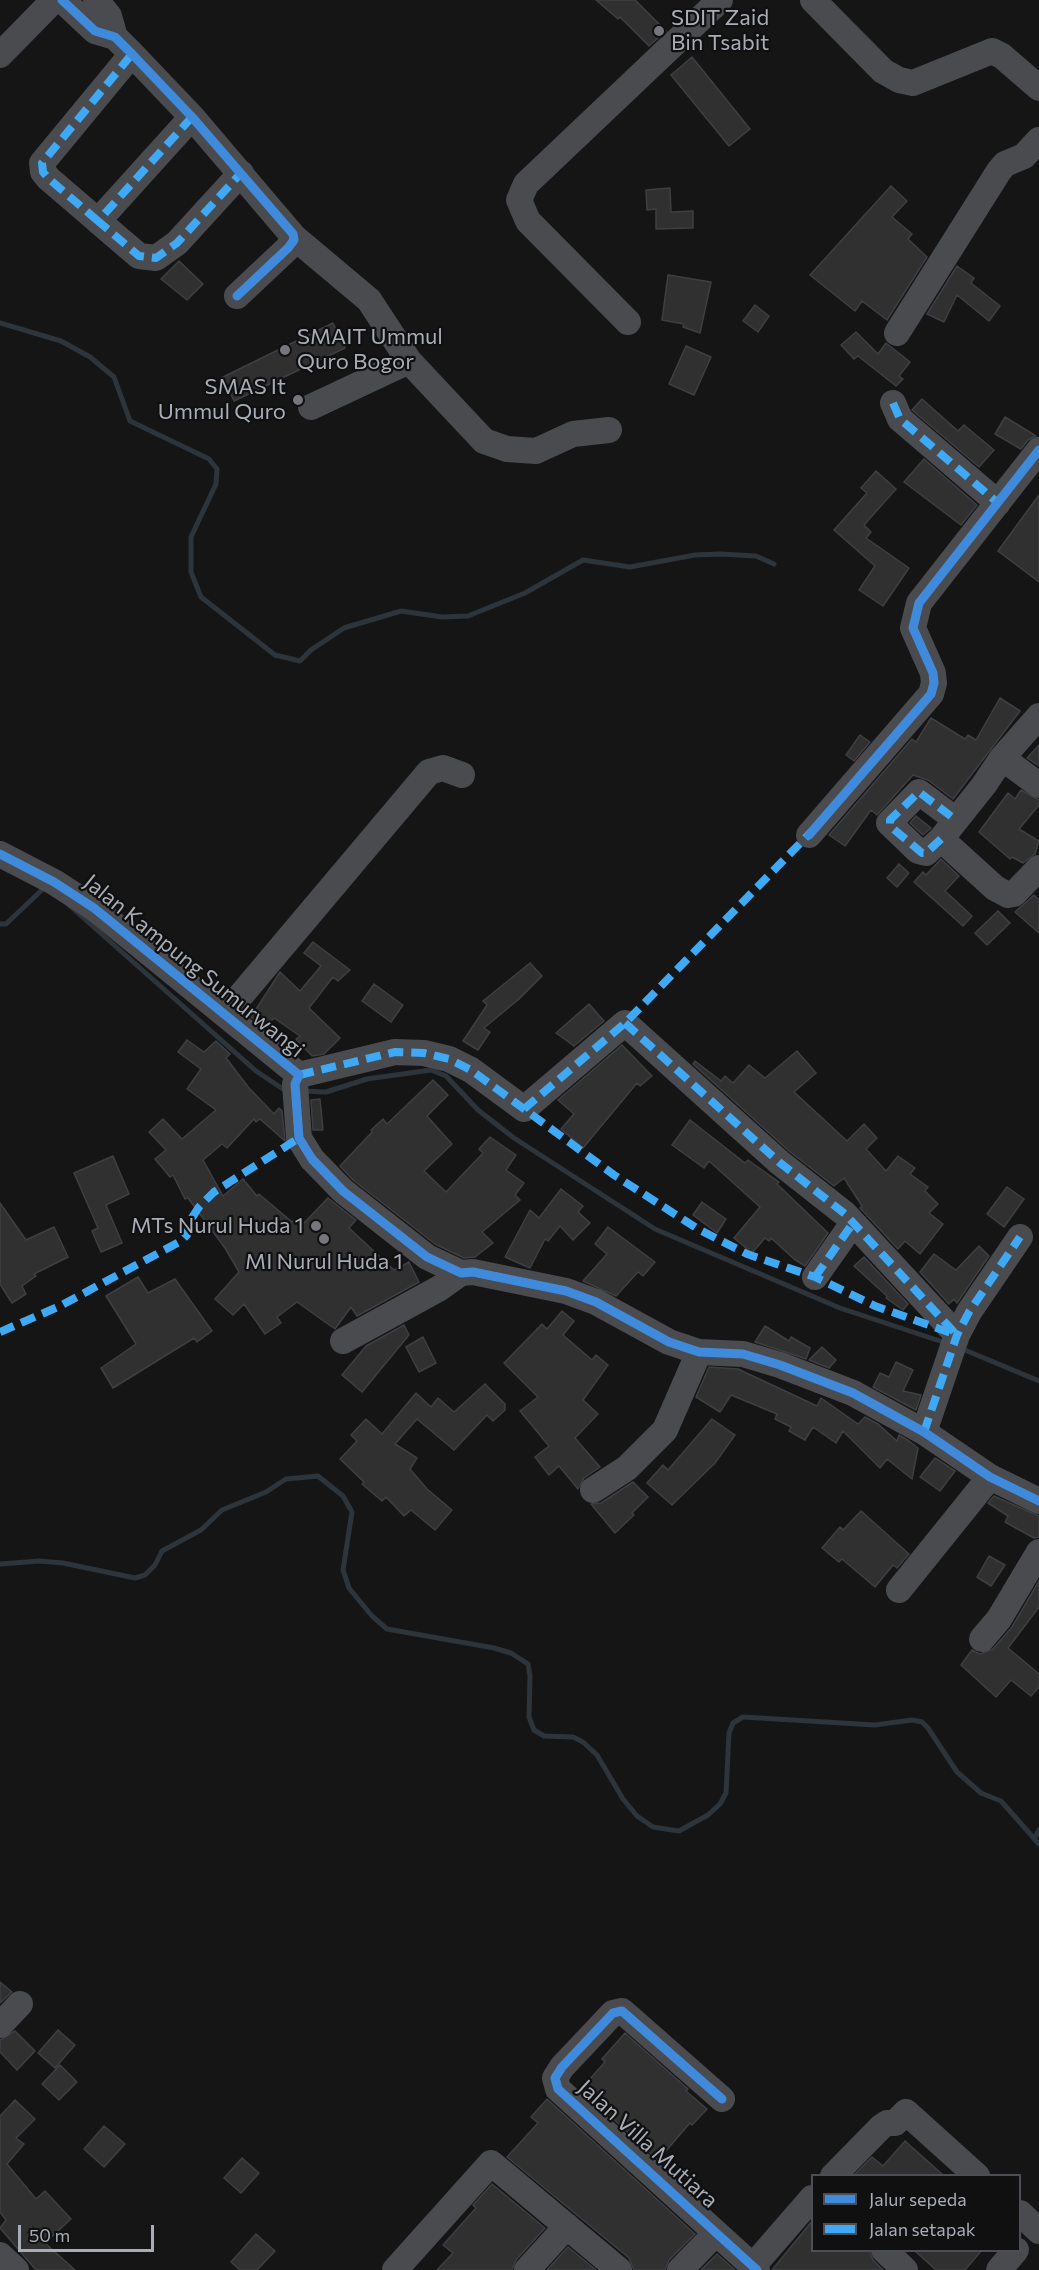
<!DOCTYPE html>
<style>
body{margin:0}
#map{position:relative;width:1039px;height:2270px;overflow:hidden;background:#151516;font-family:Commissioner,sans-serif}
canvas{display:block}
.legend{position:absolute;left:811px;top:2174px;width:210px;height:78px;box-sizing:border-box;background:#101011;border:2px solid #4d4e53;margin:0;padding:8px 10px;list-style:none;font-size:18px;color:#a8acb5}
.legend li{display:flex;align-items:center;gap:12px;height:30px}
.legend b{width:30px;border:2px solid #4d4e53}
.scale{position:absolute;left:18px;top:2225px;width:136px;height:27px;box-sizing:border-box;border:3px solid #a8acb5;border-top:0;padding-left:8px;font-size:18px;line-height:21px;white-space:nowrap;color:#a8acb5;-webkit-text-stroke:4px #101011;paint-order:stroke}
</style>
<div id="map">
<canvas width="1039" height="2270"></canvas>
<ul class="legend">
<li><b style="height:8px;background:#408adc"></b>Jalur sepeda</li>
<li><b style="height:8px;background:#3fa9f5"></b>Jalan setapak</li>
</ul>
<div class="scale">50 m</div>
</div>
<script>
const ctx = document.querySelector('canvas').getContext('2d');
ctx.lineJoin = 'round';
const toPath = rows => new Path2D(rows.map(r => 'M' + r).join(''));
function strokePath(path, color, width, dash) { ctx.strokeStyle = color; ctx.lineWidth = width; ctx.lineCap = dash ? 'butt' : 'round'; ctx.setLineDash(dash || []); ctx.stroke(path); }
function fill(path, color) { ctx.fillStyle = color; ctx.fill(path, 'evenodd'); }
function drawText(font, color, halo, rows, align = 'center') {
  ctx.font = font + ' Commissioner,sans-serif'; ctx.lineWidth = 4.5; ctx.setLineDash([]); ctx.textBaseline = 'middle'; ctx.strokeStyle = halo; ctx.fillStyle = color; for (const [text, x, y, turn = 0] of rows) {
    ctx.save(); ctx.translate(x, y); ctx.rotate((+turn || 0) * Math.PI / 180); ctx.textAlign = isNaN(turn) ? turn : align; if (halo) ctx.strokeText(text, 0, 0); ctx.fillText(text, 0, 0); ctx.restore();
  }
}
const stream = toPath([
 [0,323,61,341,90,357,114,377,130,421,209,459,217,469,216,484,191,537,191,572,201,597,275,655,300,661,311,650,344,628,401,611,442,617,468,616,525,593,583,560,630,567,695,555,720,554,756,556,774,564],
 [69,905,256,1071,283,1089,288,1090],
 [0,924,6,924,44,888,46,890],
 [303,1091,326,1092,367,1079,431,1070,446,1076,478,1110,514,1138,655,1229,840,1308,946,1343],
 [960,1348,1039,1381],
 [0,1564,39,1561,63,1563,135,1578,145,1575,155,1565,162,1551,201,1530,222,1510,266,1492,286,1479,318,1476,343,1496,352,1512,343,1570,349,1588,372,1616,387,1629,494,1648,511,1653,528,1664,530,1676,529,1717,534,1730,544,1736,573,1737,583,1742,597,1755,623,1799,637,1816,653,1827,679,1831,708,1815,720,1804,726,1793,729,1733,733,1723,743,1717,875,1725,912,1720,922,1722,928,1728,957,1772,981,1793,1001,1801,1039,1844],
 [1034,1839,1039,1830]
]);
const building = toPath([
 [596,0,635,0,666,31,649,46,620,17,618,19,596,0],
 [692,57,750,129,729,146,671,75,692,57],
 [891,186,907,201,892,217,912,234,908,239,927,257,887,320,862,301,855,311,810,275,891,186],
 [670,188,671,212,693,211,693,228,656,229,656,209,647,210,646,190,670,188],
 [179,261,203,284,187,300,161,279,179,261],
 [957,266,974,278,971,283,1000,306,989,321,957,295,944,322,927,314,957,266],
 [668,275,711,282,700,333,683,327,684,324,662,320,668,275],
 [755,305,769,316,758,332,743,321,755,305],
 [333,323,345,348,234,401,223,377,333,323],
 [856,332,878,354,886,343,910,362,899,376,903,379,896,386,858,356,854,359,841,345,856,332],
 [686,346,711,357,694,395,669,384,686,346],
 [922,399,958,431,964,425,994,450,979,467,912,410,922,399],
 [1005,417,1036,436,1028,440,1021,449,995,434,1005,417],
 [924,459,977,505,961,525,904,482,924,459],
 [876,471,896,489,864,525,871,532,866,538,909,568,883,606,859,590,875,566,834,530,867,493,861,488,876,471],
 [1039,495,1039,582,998,551,1039,495],
 [1000,698,1020,711,953,799,928,780,913,775,877,815,871,810,845,846,829,835,912,739,916,742,931,718,965,739,968,735,976,740,1000,698],
 [860,735,870,742,854,761,846,755,860,735],
 [1039,745,1039,766,1027,758,1039,745],
 [1021,790,1039,800,1039,805,1019,829,1039,841,1035,854,1023,863,1012,857,1010,859,979,832,1008,793,1015,799,1021,790],
 [916,816,931,828,923,835,910,823,916,816],
 [941,859,959,876,945,891,972,916,963,926,914,882,923,872,926,875,941,859],
 [899,864,909,873,897,887,887,878,899,864],
 [1034,895,1039,900,1039,933,1015,912,1034,895],
 [998,911,1010,923,987,945,975,933,998,911],
 [313,942,350,970,338,981,333,977,309,1008,340,1038,324,1054,312,1056,296,1039,300,1036,274,1018,265,1028,251,1017,280,972,300,991,321,966,304,953,313,942],
 [530,963,542,976,519,999,484,1028,490,1032,478,1050,463,1041,487,1005,483,1001,530,963],
 [374,984,403,1005,391,1022,362,1001,374,984],
 [589,1004,604,1021,574,1046,556,1033,589,1004],
 [187,1040,204,1052,216,1041,230,1054,226,1058,249,1088,274,1114,279,1108,282,1111,285,1141,260,1119,256,1122,254,1119,227,1148,222,1144,203,1160,223,1196,243,1179,257,1196,259,1194,292,1222,294,1220,301,1226,328,1198,356,1220,349,1228,394,1270,409,1262,419,1282,357,1316,351,1307,335,1329,297,1302,277,1317,281,1323,265,1334,244,1304,233,1315,215,1299,239,1272,225,1248,188,1198,185,1199,173,1175,170,1177,155,1159,166,1150,149,1132,163,1119,182,1139,216,1110,187,1089,201,1069,178,1052,187,1040],
 [622,1045,652,1076,640,1086,637,1083,583,1148,561,1129,574,1114,558,1100,622,1045],
 [797,1051,816,1073,794,1092,847,1141,864,1124,877,1138,866,1149,886,1171,898,1156,915,1168,910,1174,928,1187,925,1191,938,1204,929,1213,943,1224,920,1254,905,1241,898,1249,860,1208,862,1206,844,1178,834,1186,789,1151,693,1064,695,1061,721,1081,725,1076,733,1083,749,1065,765,1078,797,1051],
 [433,1080,448,1095,427,1116,452,1144,424,1171,446,1192,483,1153,479,1149,490,1137,516,1155,506,1170,524,1183,515,1195,520,1200,482,1232,493,1243,475,1257,464,1258,435,1244,353,1180,340,1166,372,1132,371,1130,383,1119,387,1124,433,1080],
 [320,1099,323,1130,313,1130,311,1100,320,1099],
 [690,1120,745,1163,748,1160,779,1182,777,1184,828,1233,805,1266,794,1259,771,1238,769,1241,765,1238,752,1253,734,1238,760,1207,709,1161,704,1168,672,1145,690,1120],
 [113,1156,129,1194,106,1205,122,1243,101,1252,92,1231,98,1228,74,1173,113,1156],
 [1007,1187,1024,1199,1004,1227,987,1214,1007,1187],
 [561,1189,583,1206,578,1212,590,1223,573,1240,560,1226,548,1241,545,1239,530,1268,505,1257,530,1210,539,1218,561,1189],
 [702,1202,726,1219,717,1233,693,1215,702,1202],
 [0,1203,26,1240,54,1227,68,1257,34,1274,36,1276,22,1286,26,1294,12,1303,0,1284,0,1203],
 [608,1227,655,1262,643,1276,638,1272,616,1296,583,1281,607,1254,595,1244,608,1227],
 [979,1246,989,1256,957,1303,954,1299,949,1304,920,1272,934,1254,956,1270,979,1246],
 [864,1257,908,1304,903,1310,886,1298,887,1296,854,1266,864,1257],
 [138,1277,148,1293,175,1279,212,1331,197,1342,194,1338,113,1388,101,1368,136,1344,106,1296,138,1277],
 [562,1311,574,1321,563,1335,592,1360,596,1355,608,1365,583,1400,598,1414,575,1438,600,1467,584,1478,578,1489,559,1466,549,1475,535,1457,549,1446,520,1411,538,1397,504,1363,542,1324,547,1329,562,1311],
 [404,1325,409,1335,362,1392,342,1375,366,1346,404,1325],
 [765,1326,789,1341,791,1337,810,1348,806,1359,755,1342,765,1326],
 [423,1337,436,1363,419,1372,406,1347,423,1337],
 [822,1347,836,1360,829,1368,809,1360,822,1347],
 [896,1362,913,1370,903,1391,921,1395,916,1410,873,1387,880,1373,889,1377,896,1362],
 [709,1367,738,1369,817,1406,821,1398,858,1424,865,1417,878,1424,897,1441,899,1435,909,1441,918,1448,912,1479,887,1459,880,1468,843,1431,836,1443,813,1427,805,1440,789,1431,791,1427,775,1419,777,1414,731,1395,720,1412,696,1397,709,1367],
 [485,1384,505,1404,505,1410,493,1421,487,1415,454,1450,417,1419,395,1444,417,1458,410,1469,427,1489,452,1510,435,1530,411,1510,404,1516,386,1497,382,1501,362,1484,364,1482,340,1459,357,1441,351,1435,366,1419,382,1434,416,1393,431,1407,438,1398,454,1412,485,1384],
 [712,1419,735,1435,715,1463,672,1505,647,1483,663,1465,668,1470,712,1419],
 [935,1458,955,1471,940,1491,920,1477,935,1458],
 [633,1482,648,1497,632,1513,634,1515,615,1533,591,1504,601,1503,633,1482],
 [994,1496,1039,1516,1039,1537,1034,1538,1005,1522,1008,1516,988,1503,994,1496],
 [861,1511,909,1554,897,1568,893,1565,875,1587,842,1559,839,1562,822,1548,840,1527,843,1530,861,1511],
 [989,1556,1005,1565,991,1586,977,1577,989,1556],
 [1039,1581,1039,1607,1008,1648,1039,1674,1039,1687,1031,1696,1011,1680,996,1697,961,1665,972,1650,980,1654,993,1649,1012,1627,1039,1581],
 [0,1982,12,1992,0,2003,0,1982],
 [58,2030,75,2045,55,2068,38,2053,58,2030],
 [15,2031,35,2051,17,2070,0,2052,0,2040,15,2031],
 [625,2033,688,2089,686,2091,707,2109,692,2125,690,2123,658,2160,581,2089,605,2062,602,2059,625,2033],
 [60,2065,77,2082,59,2100,42,2084,60,2065],
 [547,2099,695,2234,669,2260,665,2270,634,2270,629,2258,507,2157,538,2123,531,2117,547,2099],
 [15,2100,35,2119,16,2138,24,2144,7,2164,36,2199,45,2191,71,2219,45,2243,75,2270,36,2270,0,2228,6,2220,0,2212,0,2116,15,2100],
 [104,2126,125,2144,104,2167,84,2149,104,2126],
 [905,2141,943,2175,854,2175,872,2157,883,2166,905,2141],
 [242,2158,259,2173,241,2193,224,2178,242,2158],
 [492,2184,545,2228,516,2260,512,2270,437,2270,453,2253,443,2245,476,2208,473,2205,492,2184],
 [813,2220,813,2250,869,2250,873,2260,883,2270,772,2270,813,2220],
 [256,2234,275,2251,257,2270,240,2270,231,2262,256,2234],
 [568,2247,596,2270,547,2270,568,2247],
 [914,2250,982,2250,965,2270,936,2270,914,2250],
 [717,2254,735,2270,701,2270,717,2254]
]);
const minor = toPath([
 [62,0,95,31,115,37,132,54,192,117,294,237,369,300,409,361,484,441,507,449,536,451,573,434,609,430],
 [96,0,109,16,115,37],
 [813,0,883,71,899,80,913,83,992,51,1002,56,1039,88],
 [0,55,54,0],
 [192,117,98,221,139,256,156,258,177,243,241,173],
 [98,221,49,179,43,172,42,163,132,54],
 [237,296,288,248,294,237],
 [628,322,528,221,519,200,526,184,720,0],
 [897,333,999,171,1005,164,1024,156,1039,140],
 [893,403,900,419,998,503],
 [311,407,409,361],
 [1002,758,1039,785],
 [956,820,919,792,889,823,918,851,926,853,941,839,984,785,1002,758,1039,716],
 [809,835,931,694,934,683,933,673,913,628,919,603,1039,450],
 [941,839,995,888,1008,895,1014,894,1039,868],
 [0,854,54,882,94,908,299,1075],
 [226,1013,429,772,443,768,462,775],
 [299,1075,295,1084,299,1138,312,1159,343,1191,427,1257,461,1273,473,1272,566,1291,596,1302,669,1342,699,1352,743,1354,780,1365,853,1393,924,1432,990,1477,1039,1501],
 [299,1075,395,1052,424,1053,449,1059,471,1070,524,1109,625,1023,779,1162,845,1214,957,1335],
 [815,1277,853,1223],
 [343,1341,440,1288,461,1273],
 [924,1432,957,1335,969,1312,1020,1237],
 [593,1490,627,1468,665,1430,699,1352],
 [899,1590,990,1477],
 [982,1639,999,1619,1039,1552],
 [0,2025,20,2004],
 [722,2099,622,2011,613,2013,562,2067,555,2078,558,2089,757,2270],
 [833,2176,881,2127,887,2123,895,2123,906,2112,977,2176],
 [1020,2213,1039,2231],
 [884,2250,905,2270],
 [0,2255,16,2270],
 [753,2266,812,2198],
 [395,2270,491,2163,619,2270],
 [527,2270,567,2226],
 [680,2270,716,2233],
 [999,2270,1016,2250]
]);
const quiet = toPath([
 [192,117,98,221,139,256,156,258,177,243,241,173],
 [98,221,49,179,43,172,42,163,132,54],
 [893,403,900,419,998,503],
 [941,839,926,853,922,853,890,826,890,820,919,792,956,820],
 [625,1023,779,1162,845,1214,955,1333],
 [299,1075,395,1052,424,1053,449,1059,471,1070,614,1175,698,1229,747,1254,815,1277,875,1306,957,1335],
 [524,1109,625,1023,813,830],
 [815,1277,853,1223],
 [0,1332,60,1306,181,1241,187,1235,186,1227,199,1207,214,1192,299,1138],
 [924,1432,957,1335,969,1312,1020,1237]
]);
const cycleway = toPath([
 [62,0,95,31,115,37,132,54,192,117,293,234,294,240,288,248,237,296],
 [809,835,931,694,934,683,933,673,913,628,919,603,1039,450],
 [0,854,54,882,94,908,299,1075,295,1084,299,1138,312,1159,343,1191,427,1257,461,1273,473,1272,566,1291,596,1302,669,1342,699,1352,743,1354,780,1365,853,1393,924,1432,990,1477,1039,1501],
 [722,2099,622,2011,613,2013,562,2067,555,2078,558,2089,757,2270]
]);
const markers = [
 [659,31,6,"#75777d"],
 [285,350,6,"#75777d"],
 [298,400,6,"#75777d"],
 [316,1226,6,"#75777d"],
 [324,1239,6,"#75777d"]
];
const poiNames = [
 ["SDIT Zaid",671,18],
 ["Bin Tsabit",671,43],
 ["SMAIT Ummul",297,337],
 ["Quro Bogor",297,362],
 ["SMAS It",286,387,"right"],
 ["Ummul Quro",286,412,"right"],
 ["MTs Nurul Huda 1",304,1226,"right"],
 ["MI Nurul Huda 1",324,1262,"center"]
];
const streetNames = [
 ["Jalan Kampung Sumurwangi",194,966,39],
 ["Jalan Villa Mutiara",648,2144,42]
];
strokePath(stream, '#2d343a', 5);
fill(building, '#303031');
strokePath(building, '#3e3f42', 1.5);
strokePath(minor, '#4a4b4e', 26);
strokePath(quiet, '#3fa9f5', 8, [15, 8]);
strokePath(cycleway, '#408adc', 9);
for (const [x, y, r, color] of markers) { const dot = new Path2D(); dot.arc(x, y, r, 0, 2 * Math.PI); ctx.fillStyle = color; ctx.fill(dot); strokePath(dot, '#101011', 2); }
drawText('22px', '#a8acb5', '#101011', poiNames, 'left');
drawText('22px', '#a8acb5', '#101011', streetNames);
</script>
